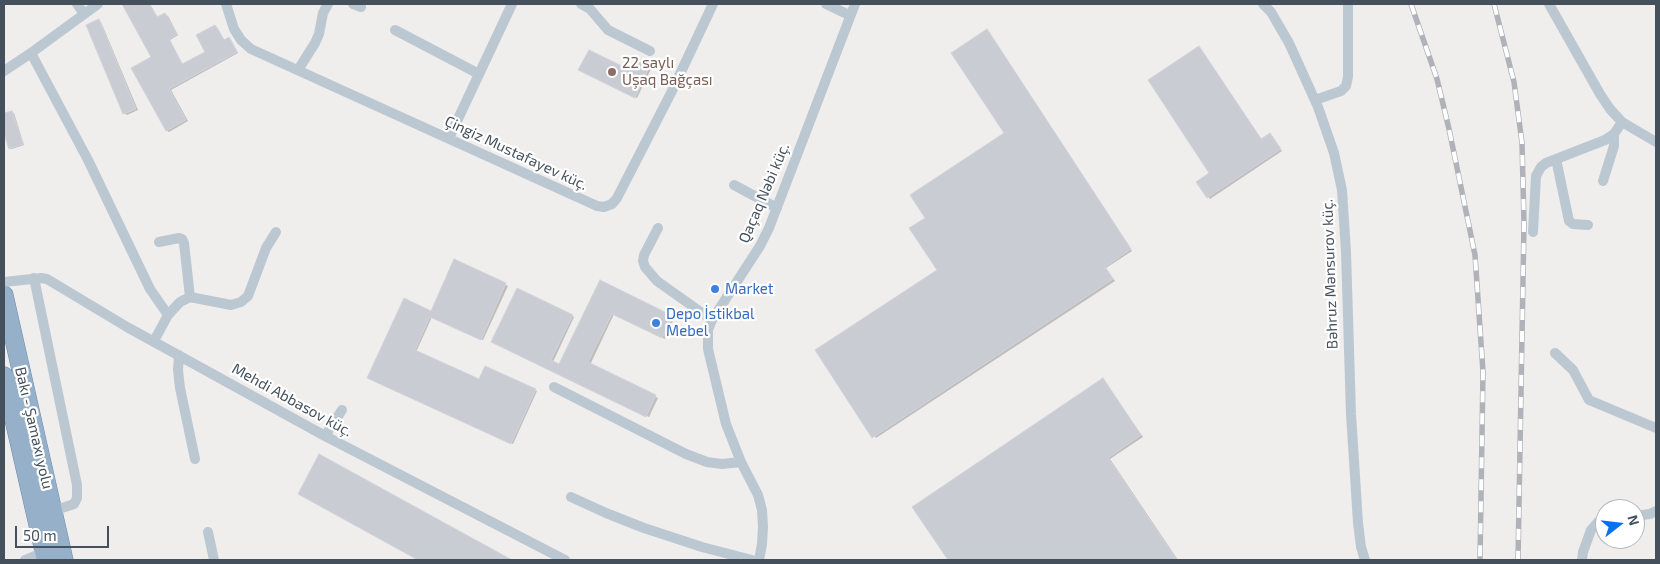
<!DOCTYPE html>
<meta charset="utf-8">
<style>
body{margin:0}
#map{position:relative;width:1660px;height:564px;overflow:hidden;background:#f0eded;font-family:"Exo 2",sans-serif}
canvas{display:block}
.frame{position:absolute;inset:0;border:5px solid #44515d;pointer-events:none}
.north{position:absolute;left:1595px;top:499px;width:50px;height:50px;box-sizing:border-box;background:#fff;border:1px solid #b4b9be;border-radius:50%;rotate:74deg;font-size:14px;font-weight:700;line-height:20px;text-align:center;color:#44515d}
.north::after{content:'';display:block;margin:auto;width:18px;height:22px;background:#0772f0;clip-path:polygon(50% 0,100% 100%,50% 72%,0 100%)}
.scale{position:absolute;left:15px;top:526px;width:94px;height:22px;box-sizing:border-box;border:2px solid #44515d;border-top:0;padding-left:6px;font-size:15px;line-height:18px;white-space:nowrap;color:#44515d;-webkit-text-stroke:4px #fff;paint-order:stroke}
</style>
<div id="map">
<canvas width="1660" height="564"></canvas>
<div class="frame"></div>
<div class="north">N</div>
<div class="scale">50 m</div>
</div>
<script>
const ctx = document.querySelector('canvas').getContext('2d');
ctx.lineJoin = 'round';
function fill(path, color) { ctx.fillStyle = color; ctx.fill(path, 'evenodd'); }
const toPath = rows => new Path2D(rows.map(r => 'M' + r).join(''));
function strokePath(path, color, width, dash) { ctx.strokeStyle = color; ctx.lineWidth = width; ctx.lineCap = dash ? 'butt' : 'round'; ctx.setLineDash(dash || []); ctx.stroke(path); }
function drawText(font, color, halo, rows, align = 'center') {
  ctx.font = font + ' "Exo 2",sans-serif'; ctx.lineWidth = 4.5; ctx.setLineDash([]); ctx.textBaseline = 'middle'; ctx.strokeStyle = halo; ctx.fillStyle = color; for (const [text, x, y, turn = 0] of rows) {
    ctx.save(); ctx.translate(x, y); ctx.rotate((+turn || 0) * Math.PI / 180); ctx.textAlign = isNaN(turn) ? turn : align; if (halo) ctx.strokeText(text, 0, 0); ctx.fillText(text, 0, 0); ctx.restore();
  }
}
const shadow = toPath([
 [126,4,150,4,158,18,165,14,168,16,178,35,170,40,183,65,206,52,215,26,217,27,225,41,229,39,231,40,238,53,171,90,188,121,169,132,166,130,153,58,124,5],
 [99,21,101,22,138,110,127,115,124,113],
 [989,32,1132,251,1106,268,1115,281,876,438,816,350,938,270,927,218,1005,133],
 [1199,47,1262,140,1270,134,1282,151,1210,199,1198,182,1211,173],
 [635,62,651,69,637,98,580,70,631,71],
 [11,112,14,113,24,145,12,149,10,148,4,130,4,114],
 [455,261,508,286,483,340,432,317,416,352,480,381,486,368,537,391,513,444,369,378,431,312],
 [600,282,674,318,665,339,614,314,590,365,658,398,649,417,493,341,518,290,574,317,553,362,560,366],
 [1103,380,1143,437,1110,459,1178,560,950,560,914,507],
 [320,456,509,560,421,560,302,495]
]);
const building = toPath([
 [122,4,149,4,157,17,165,13,177,34,169,39,182,64,205,52,196,35,215,25,224,40,229,37,237,52,169,89,186,120,166,131,131,68,151,57,122,4],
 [99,19,136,109,123,114,86,25,99,19],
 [987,29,1131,249,1105,267,1113,279,872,438,815,350,937,270,909,228,925,218,910,195,1004,133,951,53,987,29],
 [1199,46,1261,139,1270,133,1281,149,1207,198,1196,182,1209,173,1148,80,1199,46],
 [589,50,630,70,635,60,649,67,635,98,578,70,589,50],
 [12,111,23,144,9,149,4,133,4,113,12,111],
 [454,259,506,283,481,340,430,317,415,350,479,379,485,366,536,389,511,444,367,378,404,298,431,311,454,259],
 [600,280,673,316,662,338,612,314,588,362,656,395,646,417,491,342,517,288,573,315,551,360,559,364,600,280],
 [1103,378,1141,435,1108,458,1177,560,948,560,912,507,1103,378],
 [319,454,512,560,418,560,298,494,319,454]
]);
const minor = toPath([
 [77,4,84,14],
 [226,4,234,29,241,40,251,49,597,206,604,207,612,204,617,198,671,93,713,4],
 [353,4,361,7],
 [581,4,590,9,608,30,650,51],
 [826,4,849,15],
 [1263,4,1271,12,1289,43,1318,107,1334,153,1342,190,1346,252,1351,414,1358,523,1361,547,1365,560],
 [1549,4,1600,94,1610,109,1622,122,1656,142],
 [395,30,479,74],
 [31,53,88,160,150,289,168,315,154,341],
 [298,70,315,43,319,34,323,13,328,4],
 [4,71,31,53,98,4],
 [1315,100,1341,91,1346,86,1348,77,1348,4],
 [449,138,512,4],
 [1556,159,1569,221,1573,224,1588,225],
 [1603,181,1614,146,1614,134],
 [734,185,777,208],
 [658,228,644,255,643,261,645,267,657,281,712,320],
 [1533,232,1536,176,1541,167,1546,163,1605,140,1614,134,1622,122],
 [159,242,179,238,182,239,184,243,190,297],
 [34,278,77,485,77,498,74,504,53,511],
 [4,282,41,278,47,279,127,327,325,436,565,560],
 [168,315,180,302,190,297,231,305,241,302,248,296,266,248,276,232],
 [1555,353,1573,370,1589,400,1656,428],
 [179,355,178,370,180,388,195,459],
 [554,387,686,454,707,462,722,464,741,462],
 [325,436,342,410],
 [571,497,606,513,644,528,702,547,752,560],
 [1635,516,1650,514,1656,511],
 [208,532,214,560],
 [25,560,44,552],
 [759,560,762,544,763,527,762,510,758,495,741,462,726,424,708,349,708,330,712,320,760,246,769,228,855,4],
 [1582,560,1583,552,1591,530,1598,522,1605,519]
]);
const trunk = toPath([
 [4,295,64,560],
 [4,376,46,560]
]);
const rail = toPath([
 [1411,4,1437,79,1449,129,1475,255,1483,372,1480,560],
 [1494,4,1514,82,1522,143,1524,224,1518,560]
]);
const markers = [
 [612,72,5,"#8d6e63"],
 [715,289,5,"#3f7fe0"],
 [656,323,5,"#3f7fe0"]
];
const educationNames = [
 ["22 saylı",622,63],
 ["Uşaq Bağçası",622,80]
];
const streetNames = [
 ["Çingiz Mustafayev küç.",516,153,25],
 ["Qaçaq Nəbi küç.",764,193,-67],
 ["Bəhruz Mənsurov küç.",1330,274,-92],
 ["Mehdi Abbasov küç.",292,400,29],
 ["Bakı - Şamaxı yolu",34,428,77]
];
const shopNames = [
 ["Market",725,289],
 ["Depo İstikbal",666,314],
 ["Mebel",666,331]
];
fill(shadow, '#0003');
fill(building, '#c9ccd3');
strokePath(building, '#d1d3da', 1);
strokePath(trunk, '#6b8cad', 19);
strokePath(minor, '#bcc8d1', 10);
strokePath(trunk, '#95b0c8', 18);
strokePath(rail, '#afb3b9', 5.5);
strokePath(rail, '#fff', 4, [11]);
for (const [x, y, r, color] of markers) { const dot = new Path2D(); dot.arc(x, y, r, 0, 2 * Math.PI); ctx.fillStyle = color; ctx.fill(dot); strokePath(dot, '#fff', 2); }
drawText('15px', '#785e54', '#fff', educationNames, 'left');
drawText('15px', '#44515d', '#fff', streetNames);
drawText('15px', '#366cbe', '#fff', shopNames, 'left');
</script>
